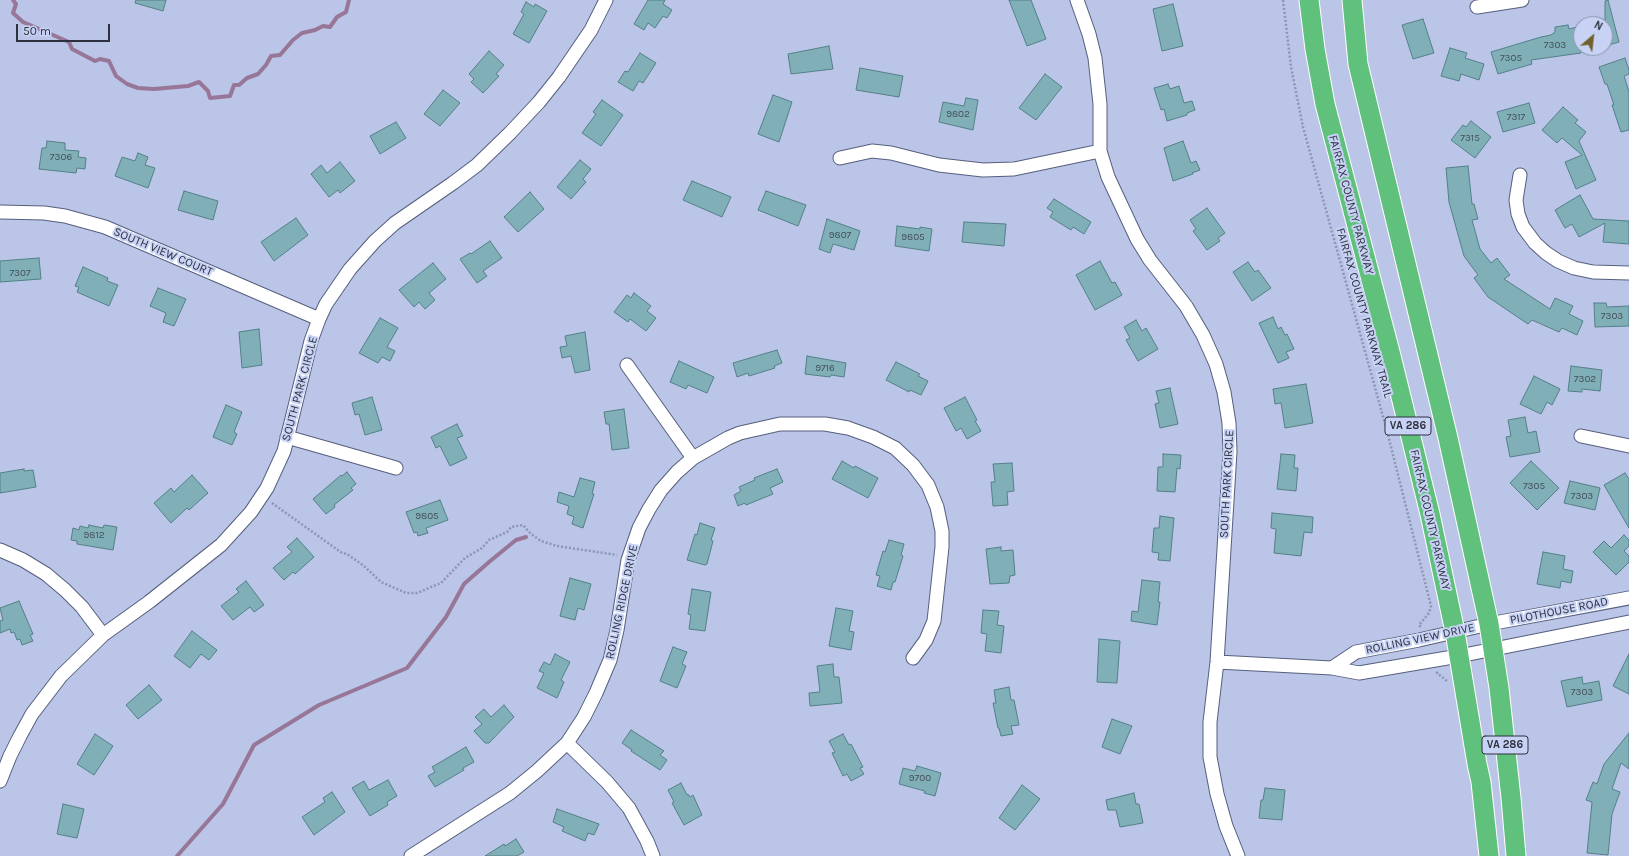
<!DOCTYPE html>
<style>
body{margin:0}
#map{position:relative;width:1629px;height:856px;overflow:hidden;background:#bac5e8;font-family:Karla,sans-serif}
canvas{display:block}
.north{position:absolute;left:1573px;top:16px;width:40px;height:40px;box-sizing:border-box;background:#c7d2f5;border:1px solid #8992ac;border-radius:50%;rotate:28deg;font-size:11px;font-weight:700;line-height:16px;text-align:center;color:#2d313e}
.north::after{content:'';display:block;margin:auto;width:14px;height:18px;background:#71612e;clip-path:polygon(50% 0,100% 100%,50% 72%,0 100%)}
.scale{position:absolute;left:16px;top:24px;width:94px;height:18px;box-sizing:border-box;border:2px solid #2d313e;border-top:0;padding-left:5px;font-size:12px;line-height:14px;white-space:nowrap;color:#2d313e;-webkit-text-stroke:3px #c7d2f5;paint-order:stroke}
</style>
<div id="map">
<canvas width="1629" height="856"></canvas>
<div class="north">N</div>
<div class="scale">50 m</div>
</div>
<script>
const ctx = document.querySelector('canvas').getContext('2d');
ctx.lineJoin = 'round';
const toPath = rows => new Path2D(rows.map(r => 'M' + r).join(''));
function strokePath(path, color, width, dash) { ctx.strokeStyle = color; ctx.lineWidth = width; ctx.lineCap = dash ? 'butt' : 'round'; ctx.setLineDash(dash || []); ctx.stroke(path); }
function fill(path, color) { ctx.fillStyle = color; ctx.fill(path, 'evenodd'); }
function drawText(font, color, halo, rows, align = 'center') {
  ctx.font = font + ' Karla,sans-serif'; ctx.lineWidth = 4; ctx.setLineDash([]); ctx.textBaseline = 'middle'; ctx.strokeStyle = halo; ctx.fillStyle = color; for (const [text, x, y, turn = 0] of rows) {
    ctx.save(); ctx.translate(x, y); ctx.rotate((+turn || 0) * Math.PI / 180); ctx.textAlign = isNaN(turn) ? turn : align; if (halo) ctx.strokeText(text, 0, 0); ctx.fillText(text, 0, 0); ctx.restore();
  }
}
const stream = toPath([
 [13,0,16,4,13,13,23,22,69,42,72,49,95,61,100,59,109,61,116,76,127,84,138,88,154,89,188,86,199,82,208,91,210,98,230,96,234,85,239,85,247,78,258,74,266,65,271,56,280,55,293,40,302,33,315,30,323,26,330,27,337,17,346,12,349,0],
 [177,856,223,804,254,745,319,705,407,668,446,617,464,584,489,562,516,540,526,537]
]);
const building = toPath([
 [136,0,166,0,163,11,135,3,136,0],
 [648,0,665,0,663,4,672,10,667,18,663,16,655,28,648,23,644,30,634,24,648,0],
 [1009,0,1031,0,1046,39,1027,46,1009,0],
 [1608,0,1619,42,1605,46,1605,1,1608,0],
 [526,2,534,7,535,4,547,11,529,43,513,34,524,14,521,12,526,2],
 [1173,4,1183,46,1162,51,1153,9,1173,4],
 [1423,19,1434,53,1413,59,1402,25,1423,19],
 [1568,25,1569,29,1581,26,1581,53,1531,60,1532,64,1498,74,1491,52,1541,37,1551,35,1555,32,1555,27,1568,25],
 [829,46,833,69,791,74,788,54,829,46],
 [1450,48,1467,53,1465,58,1484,64,1479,80,1461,74,1459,81,1441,76,1450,48],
 [489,51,504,65,496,74,499,76,483,93,471,82,474,79,469,74,489,51],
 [640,53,656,63,643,83,639,81,633,91,618,82,625,71,628,72,640,53],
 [1625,58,1629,70,1629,74,1624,76,1629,92,1629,130,1621,132,1612,105,1614,105,1607,84,1605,84,1599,67,1625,58],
 [860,68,903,76,899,97,856,90,860,68],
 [1045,74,1062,87,1036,120,1019,108,1045,74],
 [1168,84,1170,89,1179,86,1184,103,1192,101,1195,110,1187,113,1187,115,1167,121,1164,109,1161,110,1154,88,1168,84],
 [443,90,460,103,440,126,424,114,443,90],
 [773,95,792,102,779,142,758,134,773,95],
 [966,98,978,100,973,130,939,122,943,102,964,106,966,98],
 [602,100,623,115,601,146,582,133,596,114,593,112,602,100],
 [1529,103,1535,123,1503,132,1497,112,1529,103],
 [1563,107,1578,120,1575,123,1586,132,1579,141,1596,180,1576,189,1565,162,1582,155,1562,138,1557,143,1542,130,1563,107],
 [1471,121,1491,137,1475,158,1451,140,1463,125,1466,127,1471,121],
 [396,122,406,138,380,154,370,136,396,122],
 [47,141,65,143,65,150,79,151,78,157,86,158,85,169,77,168,76,173,39,169,42,148,46,148,47,141],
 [1183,141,1191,163,1196,161,1200,170,1192,173,1193,174,1173,181,1164,148,1183,141],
 [138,153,148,157,145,165,155,168,148,188,115,176,122,157,135,161,138,153],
 [580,160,591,169,583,179,586,182,571,199,557,187,580,160],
 [340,162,355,181,340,193,338,190,329,197,311,174,321,165,327,173,340,162],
 [1468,166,1472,204,1474,204,1478,219,1472,220,1480,249,1491,263,1497,258,1510,275,1504,279,1550,309,1555,298,1573,306,1569,314,1583,321,1577,335,1562,328,1559,332,1532,320,1528,324,1488,297,1474,278,1478,275,1464,256,1449,202,1446,168,1468,166],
 [692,181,731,197,722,217,683,200,692,181],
 [184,191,218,201,213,220,178,210,184,191],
 [766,191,806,205,798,226,758,210,766,191],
 [530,192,544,209,518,232,504,217,530,192],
 [1580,195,1593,219,1629,221,1629,244,1603,242,1605,223,1579,237,1572,224,1565,228,1555,210,1580,195],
 [1054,199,1091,222,1084,234,1073,227,1071,230,1050,217,1053,212,1047,208,1054,199],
 [1207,208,1225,233,1218,238,1220,241,1207,250,1193,231,1196,229,1190,220,1207,208],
 [296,218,308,235,274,261,261,242,296,218],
 [827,219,860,231,854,250,833,244,830,253,819,249,827,219],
 [964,222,1006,224,1004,246,962,242,964,222],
 [897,226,920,229,920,227,932,229,929,251,895,246,897,226],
 [490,241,502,258,483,271,487,276,477,283,460,259,470,253,471,254,490,241],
 [39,258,41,279,0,282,0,261,39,258],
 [1100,261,1112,283,1115,282,1122,295,1095,310,1076,275,1100,261],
 [1248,262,1255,272,1258,270,1271,288,1252,301,1233,272,1248,262],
 [433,263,446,279,429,293,435,300,425,309,419,302,414,307,399,290,433,263],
 [83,267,108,278,107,281,118,285,109,306,77,292,79,287,75,286,83,267],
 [158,288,186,299,174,326,163,322,166,313,150,306,158,288],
 [634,293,651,306,647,311,656,318,646,331,630,319,628,322,614,312,627,295,631,298,634,293],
 [1594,303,1606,303,1607,307,1629,306,1629,326,1595,327,1594,303],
 [1273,317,1278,329,1281,327,1285,335,1287,334,1294,349,1286,352,1289,358,1278,363,1259,323,1273,317],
 [380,318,398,328,387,347,395,351,390,361,382,357,378,363,359,353,380,318],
 [1136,320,1142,331,1146,328,1158,349,1138,361,1126,340,1130,338,1124,327,1136,320],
 [259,329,262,365,242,368,239,332,259,329],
 [585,332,590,370,575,373,571,356,562,358,560,347,567,346,565,336,585,332],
 [777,350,782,363,774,366,775,368,749,376,748,373,737,377,733,363,777,350],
 [807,356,846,363,844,377,831,375,830,377,805,374,807,356],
 [679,361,714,377,707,393,688,385,686,389,670,382,679,361],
 [896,362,920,374,918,376,928,381,921,395,910,390,909,392,886,380,896,362],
 [1571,366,1602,370,1600,391,1582,389,1582,392,1568,391,1571,366],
 [1534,376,1560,389,1552,405,1547,402,1541,414,1520,404,1534,376],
 [1306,384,1313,423,1285,428,1281,403,1275,404,1273,389,1306,384],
 [1170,388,1178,424,1160,428,1155,404,1159,403,1156,391,1170,388],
 [372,397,382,430,365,435,359,414,355,415,352,403,372,397],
 [965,397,977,420,975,421,981,431,967,439,961,428,956,431,944,408,965,397],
 [226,405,242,412,234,432,237,434,232,445,213,437,226,405],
 [624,409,629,448,612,450,609,424,606,424,604,412,624,409],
 [1525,417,1528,433,1536,431,1540,452,1510,457,1506,437,1511,436,1508,420,1525,417],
 [457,424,463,436,457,438,467,458,450,466,440,446,436,448,431,437,457,424],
 [1163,454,1181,455,1180,469,1177,468,1175,492,1157,491,1158,467,1163,467,1163,454],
 [1281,454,1295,455,1294,468,1298,468,1296,491,1277,489,1281,454],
 [842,461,854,468,855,466,878,478,868,498,832,479,842,461],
 [1531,461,1559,488,1537,510,1510,483,1531,461],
 [1012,463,1014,491,1007,492,1008,505,993,506,991,482,995,482,993,464,1012,463],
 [24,469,24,471,33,470,36,487,0,493,0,473,24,469],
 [777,469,783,482,770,488,773,494,746,505,745,503,738,506,734,495,741,491,739,487,755,480,754,478,777,469],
 [347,472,356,484,351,488,353,490,334,505,335,507,326,514,313,499,341,475,342,476,347,472],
 [1625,473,1629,479,1629,528,1604,485,1625,473],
 [192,475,208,493,189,510,187,508,171,523,154,503,171,488,174,492,192,475],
 [580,478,595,482,592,494,594,494,583,528,572,524,574,517,567,514,569,506,557,502,559,492,574,497,580,478],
 [1570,481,1600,488,1595,510,1564,503,1570,481],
 [440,500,448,520,426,528,428,533,418,536,417,532,414,533,406,512,440,500],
 [1272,513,1313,517,1312,533,1304,532,1301,556,1274,553,1276,529,1271,528,1272,513],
 [1160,516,1174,518,1170,561,1158,560,1159,553,1152,552,1154,528,1159,528,1160,516],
 [700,523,715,528,711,540,713,541,707,564,705,565,687,560,695,534,697,535,700,523],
 [89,525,103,528,104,525,117,527,113,550,77,544,77,541,71,540,73,528,79,530,80,526,88,528,89,525],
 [1624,535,1629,540,1629,546,1624,551,1629,556,1629,562,1616,575,1593,552,1604,541,1611,548,1624,535],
 [297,538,314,557,295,574,293,572,284,580,273,568,292,552,287,547,297,538],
 [889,540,904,544,901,555,903,556,895,582,893,582,891,590,877,586,880,576,876,575,883,551,885,552,889,540],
 [1001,547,1001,551,1013,550,1015,575,1010,576,1009,583,990,584,986,549,1001,547],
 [1543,552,1565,556,1563,569,1573,571,1571,583,1561,581,1560,588,1537,584,1543,552],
 [570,578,591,584,584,610,578,608,575,620,560,616,570,578],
 [1142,580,1160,582,1158,602,1160,602,1157,625,1131,621,1132,611,1138,612,1142,580],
 [246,581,264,605,254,612,250,607,233,620,221,606,239,592,236,589,246,581],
 [692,589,711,592,705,631,689,629,691,615,688,614,692,589],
 [19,601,33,634,30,635,33,641,22,645,20,639,17,640,14,632,11,633,10,629,0,633,0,621,3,620,0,608,19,601],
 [836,608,853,611,849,631,854,632,851,650,829,646,836,608],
 [983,610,999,611,997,625,1004,626,1001,653,985,651,987,634,981,633,983,610],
 [192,631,217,650,209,660,201,654,190,668,174,656,192,631],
 [1099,639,1120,641,1117,683,1097,682,1099,639],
 [673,647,687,652,682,664,686,666,677,688,660,681,673,647],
 [555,654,570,662,561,680,564,682,557,698,537,688,544,673,539,671,544,662,550,665,555,654],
 [1629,654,1629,694,1613,686,1629,654],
 [833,664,834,677,839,677,842,703,810,706,809,693,820,692,817,666,833,664],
 [1582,677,1583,684,1599,681,1602,700,1567,707,1561,681,1582,677],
 [149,685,162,700,138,719,126,705,149,685],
 [1009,687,1011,700,1014,700,1019,725,1011,726,1013,734,1001,736,999,728,998,728,993,703,996,703,994,690,1009,687],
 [504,705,514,717,489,743,485,743,474,731,482,724,475,717,484,709,491,717,504,705],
 [1112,719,1132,726,1120,754,1102,747,1112,719],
 [631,730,664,751,660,755,667,760,660,770,631,751,632,750,622,743,631,730],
 [1629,733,1629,769,1621,763,1612,789,1620,792,1612,814,1608,855,1587,853,1592,802,1586,800,1593,782,1597,784,1604,764,1629,733],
 [95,734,113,746,94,775,77,764,95,734],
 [843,734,849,745,851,744,863,767,860,768,864,774,851,781,847,774,843,776,832,753,835,752,829,741,843,734],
 [466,747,474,762,463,768,464,770,435,787,428,776,435,772,432,767,466,747],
 [917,766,941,773,935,796,924,793,925,791,899,784,903,768,915,771,917,766],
 [388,780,397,796,387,802,388,805,370,816,352,788,364,781,369,790,388,780],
 [681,783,687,795,688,794,690,797,693,795,702,815,684,825,672,803,674,802,668,790,681,783],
 [1022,785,1040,799,1015,830,999,818,1022,785],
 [1265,788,1285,790,1282,820,1259,818,1261,800,1263,800,1265,788],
 [332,792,345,812,314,835,302,817,325,802,323,798,332,792],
 [1134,793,1136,804,1139,804,1143,823,1120,827,1116,810,1108,810,1106,800,1134,793],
 [63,804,84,809,77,838,57,834,63,804],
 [557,809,599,824,594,835,588,833,585,841,562,831,564,827,553,822,557,809],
 [516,839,524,852,517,856,485,856,504,844,505,846,516,839]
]);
const path = toPath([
 [1283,0,1291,67,1303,127,1387,431,1431,606,1429,613,1419,625,1421,627],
 [272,503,342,553,347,554,364,566,381,582,406,593,417,593,441,583,465,558,482,548,489,540,507,532,511,527,523,525,531,534,541,541,557,546,617,555],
 [1438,672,1437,673,1447,681]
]);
const minor = toPath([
 [1077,0,1089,34,1095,58,1100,104,1100,151,1108,177,1137,239,1150,260,1186,306,1203,335,1216,364,1224,392,1229,423,1230,452,1217,662,1210,722,1210,757,1217,794,1226,826,1238,856],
 [1477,7,1522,0],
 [840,158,872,151,891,153,939,165,983,170,1014,169,1100,151],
 [1520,175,1516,200,1518,214,1523,227,1535,243,1546,253,1558,261,1574,268,1593,272,1629,273],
 [0,212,44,213,65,216,105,227,319,319],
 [627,365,693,458],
 [1581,436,1629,446],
 [287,437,396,468],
 [0,550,23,560,46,574,65,590,82,607,103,635],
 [1217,662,1332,668,1359,673,1459,656,1629,622],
 [1332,668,1356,652,1419,640,1489,624,1629,598],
 [567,743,607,782,629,808,647,841,653,856],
 [0,781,10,756,20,736,32,714,61,676,103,635,149,602,221,545,251,512,267,488,284,451,311,341,319,319,326,304,350,269,375,241,395,223,453,183,477,165,510,133,539,102,559,77,591,30,606,0],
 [411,856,510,793,537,771,567,743,584,717,596,693,610,660,617,630,628,560,639,528,649,509,661,490,677,472,693,458,728,438,740,433,780,424,825,424,848,428,873,437,895,448,913,465,928,485,937,507,942,531,942,547,934,621,926,640,913,658]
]);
const highway = toPath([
 [1309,0,1315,49,1325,104,1390,352,1430,514,1455,632,1477,764,1481,782,1489,856],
 [1352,0,1358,64,1448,438,1489,624,1499,688,1511,798,1516,856]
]);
const numberNames = [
 ["7303",1555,45],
 ["7305",1511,58],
 ["9802",958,114],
 ["7317",1516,117],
 ["7315",1470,138],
 ["7306",61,157],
 ["9807",840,235],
 ["9805",913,237],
 ["7307",20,273],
 ["7303",1612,316],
 ["9716",825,368],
 ["7302",1585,379],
 ["7305",1534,486],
 ["7303",1582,496],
 ["9805",427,516],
 ["9812",94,535],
 ["7303",1582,692],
 ["9700",920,778]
];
const shields = [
 [1408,426,46],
 [1505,745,46]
];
const shieldNames = [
 ["VA 286",1408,426],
 ["VA 286",1505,745]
];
const streetNames = [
 ["FAIRFAX COUNTY PARKWAY",1351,205,75],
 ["SOUTH VIEW COURT",163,252,23],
 ["FAIRFAX COUNTY PARKWAY TRAIL",1364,313,74],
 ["SOUTH PARK CIRCLE",300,389,-75],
 ["SOUTH PARK CIRCLE",1227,484,-87],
 ["FAIRFAX COUNTY PARKWAY",1430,520,77],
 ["ROLLING RIDGE DRIVE",622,602,-78],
 ["PILOTHOUSE ROAD",1559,611,-11],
 ["ROLLING VIEW DRIVE",1420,639,-12]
];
strokePath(stream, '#977697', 4);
fill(building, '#81afb8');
strokePath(building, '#538088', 1);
strokePath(minor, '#565f7d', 15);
strokePath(highway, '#fff', 21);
strokePath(path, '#8c95b1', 2.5, [2, 2]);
strokePath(minor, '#fff', 13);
strokePath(highway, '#60c17d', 19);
drawText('10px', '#42505c', null, numberNames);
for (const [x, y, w] of shields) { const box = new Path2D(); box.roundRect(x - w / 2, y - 9, w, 18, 3); ctx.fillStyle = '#c7d2f5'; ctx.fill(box); strokePath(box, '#2d313e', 1); }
drawText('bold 11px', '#2d313e', null, shieldNames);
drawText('12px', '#2d313e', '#c7d2f5', streetNames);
</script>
